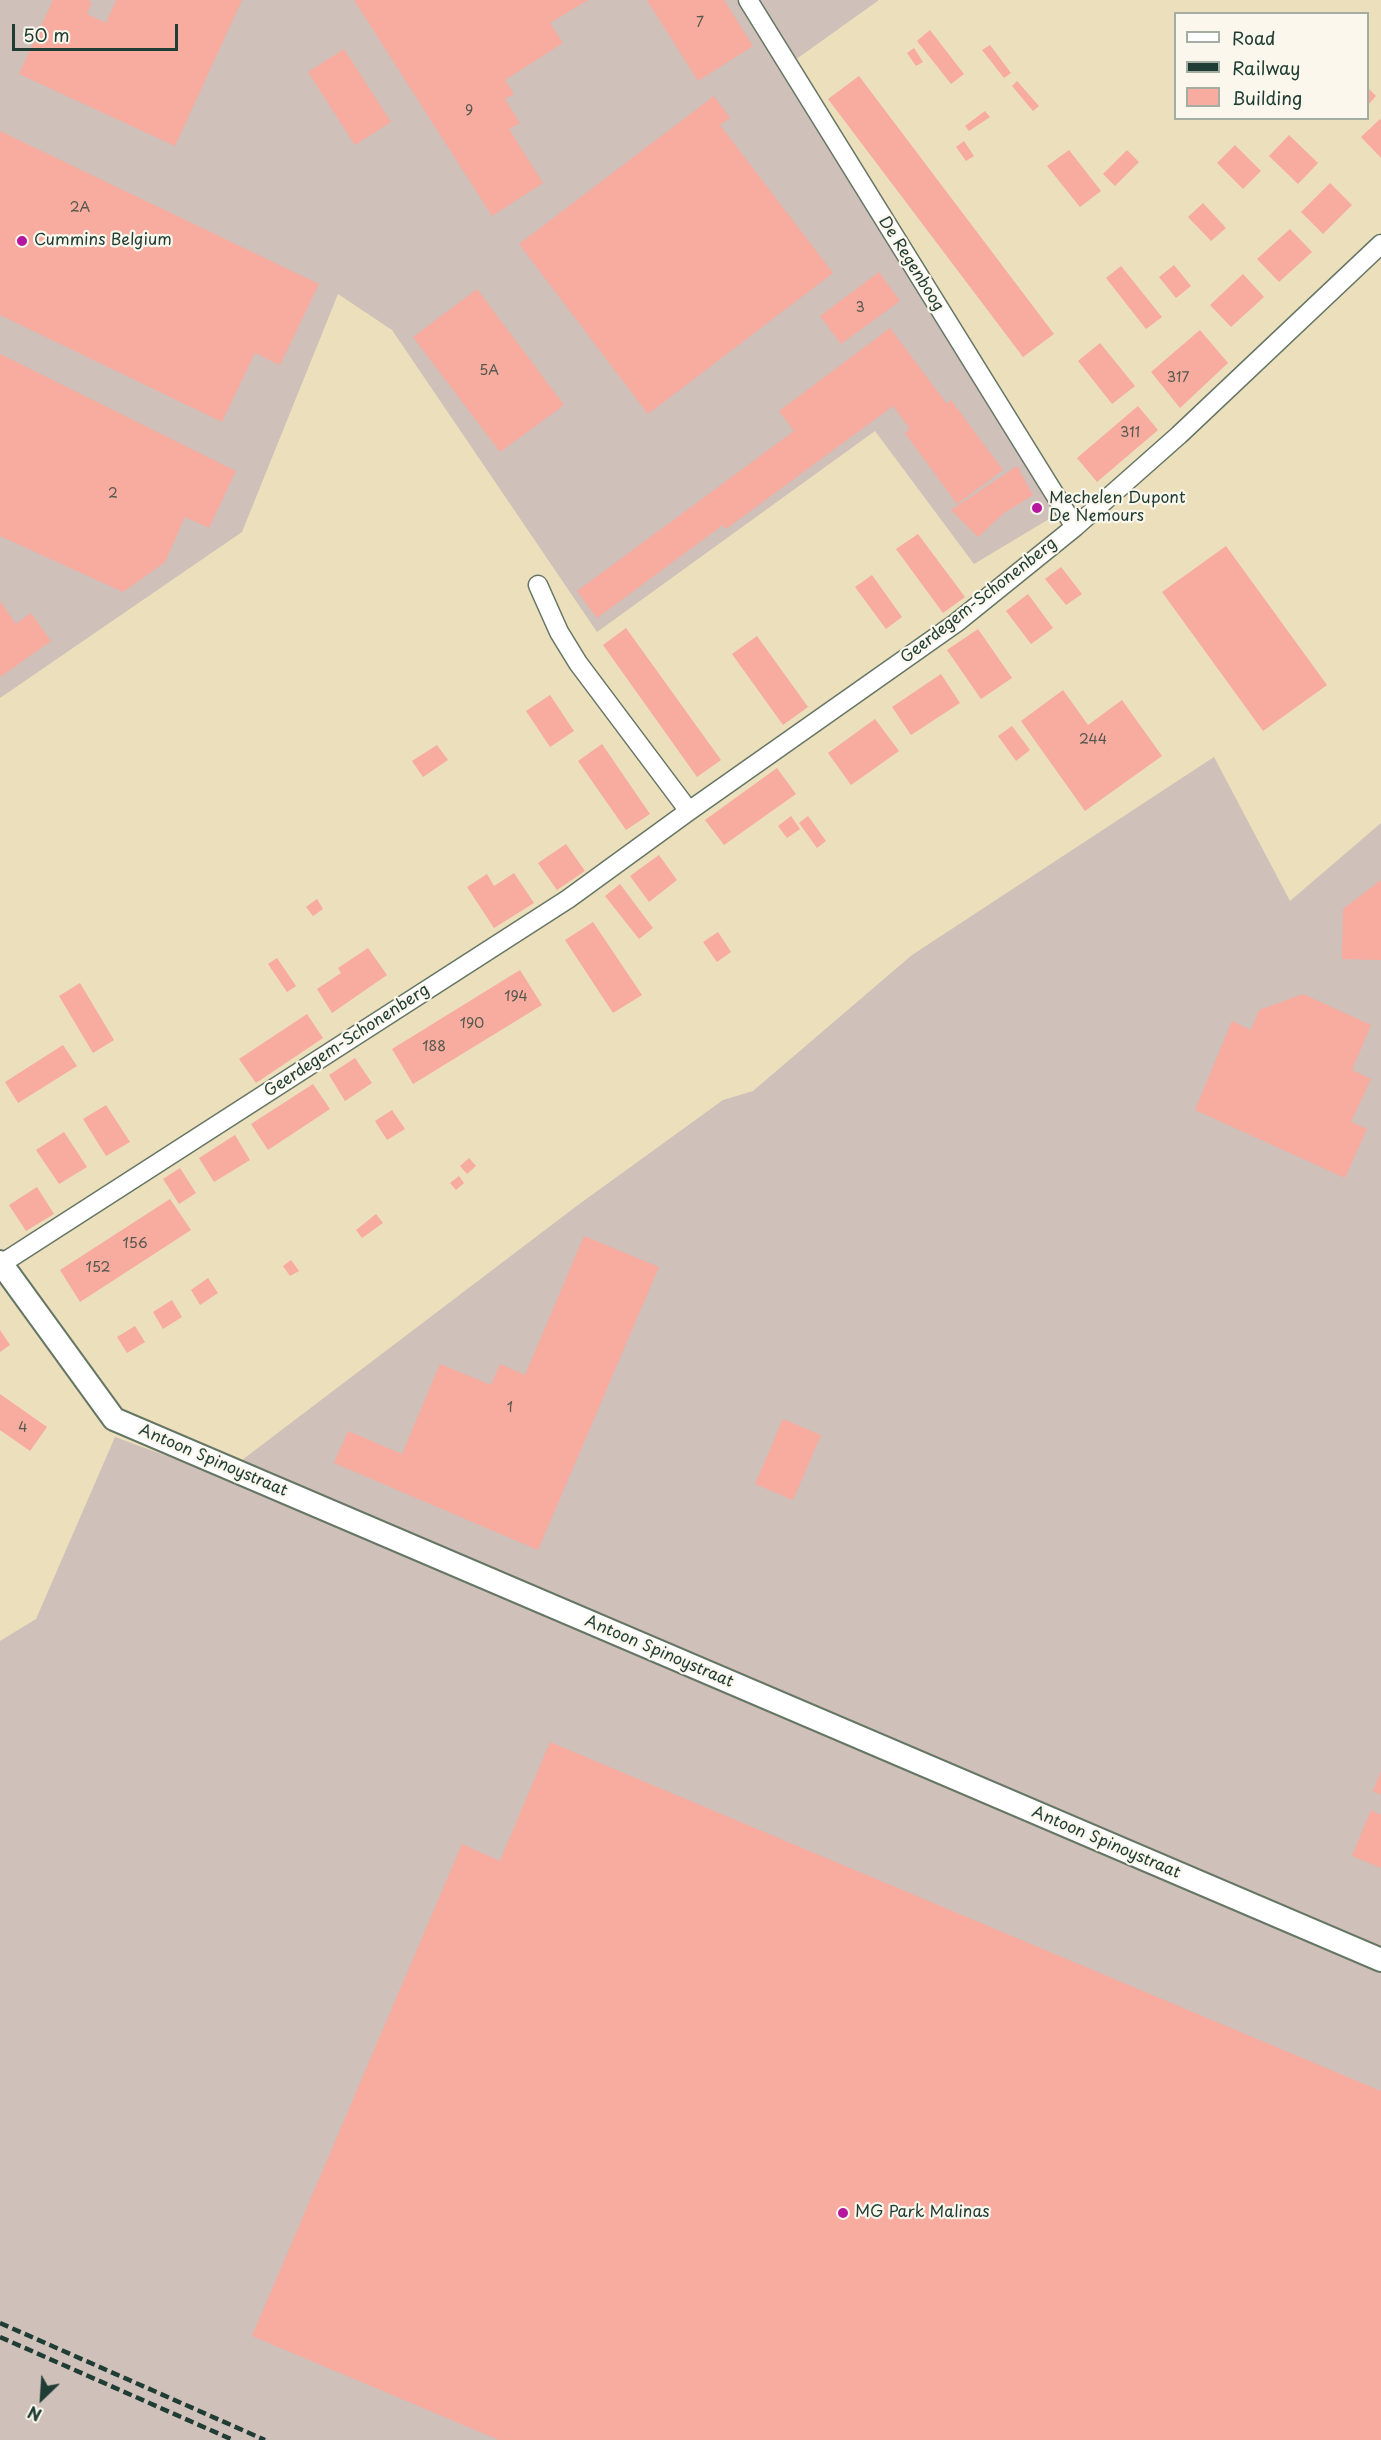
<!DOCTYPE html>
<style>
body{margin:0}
#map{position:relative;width:1381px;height:2440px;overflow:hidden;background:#ebdfbc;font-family:"Playpen Sans",sans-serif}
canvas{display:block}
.legend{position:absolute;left:1174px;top:12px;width:195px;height:108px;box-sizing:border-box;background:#fbf7ec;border:2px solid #a3ada2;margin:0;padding:8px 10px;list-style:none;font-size:18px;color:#1f3d34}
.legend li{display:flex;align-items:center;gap:12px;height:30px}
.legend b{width:30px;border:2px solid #a3ada2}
.north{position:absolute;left:12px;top:2368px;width:60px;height:60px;-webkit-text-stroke:4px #fbf7ec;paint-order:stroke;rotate:205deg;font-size:16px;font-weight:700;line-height:24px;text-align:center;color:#1f3d34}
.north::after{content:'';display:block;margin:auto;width:21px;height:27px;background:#1f3d34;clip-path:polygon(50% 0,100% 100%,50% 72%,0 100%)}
.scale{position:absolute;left:12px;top:24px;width:166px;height:27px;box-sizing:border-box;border:3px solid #1f3d34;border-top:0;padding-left:8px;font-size:18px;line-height:21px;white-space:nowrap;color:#1f3d34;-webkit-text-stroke:4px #fbf7ec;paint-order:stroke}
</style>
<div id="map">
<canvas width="1381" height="2440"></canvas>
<ul class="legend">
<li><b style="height:8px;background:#fff"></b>Road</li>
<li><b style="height:8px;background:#1f3d34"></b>Railway</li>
<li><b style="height:16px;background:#f8ab9f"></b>Building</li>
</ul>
<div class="north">N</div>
<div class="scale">50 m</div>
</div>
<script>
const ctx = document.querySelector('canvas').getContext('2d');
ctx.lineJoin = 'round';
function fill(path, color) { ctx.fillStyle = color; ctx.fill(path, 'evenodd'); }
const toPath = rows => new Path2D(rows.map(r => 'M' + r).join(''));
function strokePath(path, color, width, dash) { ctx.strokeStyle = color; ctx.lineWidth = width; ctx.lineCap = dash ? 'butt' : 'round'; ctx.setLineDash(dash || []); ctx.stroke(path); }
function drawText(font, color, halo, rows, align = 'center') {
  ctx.font = font + ' "Playpen Sans",sans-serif'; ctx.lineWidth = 4.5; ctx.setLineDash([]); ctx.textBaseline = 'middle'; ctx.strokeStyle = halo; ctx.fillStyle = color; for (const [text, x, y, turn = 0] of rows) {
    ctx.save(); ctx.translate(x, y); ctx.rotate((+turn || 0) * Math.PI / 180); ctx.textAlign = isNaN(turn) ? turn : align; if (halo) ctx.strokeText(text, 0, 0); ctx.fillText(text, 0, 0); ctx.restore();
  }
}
const industrial = toPath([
 [0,0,879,0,781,70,1074,504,974,564,875,431,597,632,392,330,338,294,242,532,0,698],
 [1214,757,1290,901,1381,823,1381,2440,0,2440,0,1641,36,1619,115,1437,221,1476,578,1205,723,1100,753,1091,912,955]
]);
const building = toPath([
 [53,0,87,0,92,2,87,14,106,23,116,0,242,0,175,146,19,74],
 [354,0,588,0,550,23,563,43,505,80,514,94,505,99,520,123,509,129,543,183,492,216],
 [647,0,724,0,753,46,698,81],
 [930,30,964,74,951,84,917,41],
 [990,45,1011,73,1004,78,982,50],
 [914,48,923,62,916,66,907,53],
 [344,49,391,122,355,145,308,72],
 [859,76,1054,334,1023,357,828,99],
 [1017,81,1039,106,1033,111,1012,86],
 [1368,88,1376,96,1368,105],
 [714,96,730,118,720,125,833,273,648,414,519,244],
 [985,111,990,117,969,131,965,126],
 [1380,119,1381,120,1381,158,1361,137],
 [0,131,319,284,280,365,255,353,222,422,0,315],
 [1289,135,1318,163,1298,184,1269,156],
 [964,141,974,156,966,161,956,147],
 [1235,145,1261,171,1243,189,1217,163],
 [1069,150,1101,191,1080,207,1047,166],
 [1127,150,1139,162,1115,186,1103,174],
 [1330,183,1352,205,1323,234,1301,212],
 [1203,203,1226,228,1211,241,1188,217],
 [1290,229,1312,252,1279,282,1257,259],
 [1174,265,1191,286,1176,298,1159,277],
 [1121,266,1162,317,1146,329,1106,278],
 [879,272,900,301,841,344,820,316],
 [1243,274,1264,297,1231,327,1210,305],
 [477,289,564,405,500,452,413,337],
 [890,328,947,404,951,400,1003,470,957,504,905,433,910,429,893,406,726,529,723,525,597,618,577,591,794,431,779,411],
 [1200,330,1228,363,1180,408,1151,372],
 [1100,343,1135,386,1112,404,1078,361],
 [0,354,236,471,209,528,185,517,165,562,123,592,0,536],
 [1138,406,1158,430,1097,482,1077,458],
 [1017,466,1033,495,1004,513,978,537,951,510],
 [918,534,965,597,943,613,896,549],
 [1226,546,1327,685,1263,731,1162,592],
 [1061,567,1082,594,1066,605,1045,579],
 [872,575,902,617,886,629,855,587],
 [1028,594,1053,628,1031,644,1006,611],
 [0,601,16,624,31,613,51,641,0,677],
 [626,628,721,760,697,777,603,645],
 [978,629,1012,678,981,699,947,650],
 [757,636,808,707,783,725,732,654],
 [941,674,960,703,911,735,892,707],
 [1063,690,1088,725,1122,700,1162,756,1085,811,1021,721],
 [550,695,574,731,550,747,526,711],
 [875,719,899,751,851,785,828,753],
 [1012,726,1030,750,1016,761,998,736],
 [602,744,650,814,626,830,578,761],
 [437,745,448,760,423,777,412,761],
 [777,768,796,794,724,845,705,820],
 [791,816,800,829,787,838,778,826],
 [808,816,826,841,817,848,799,823],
 [566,844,585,871,557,890,538,863],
 [659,855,677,880,649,902,630,876],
 [514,873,534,903,494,928,467,887,487,874,494,886],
 [1381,880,1381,960,1342,959,1343,909],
 [620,884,653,928,639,939,605,896],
 [317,899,323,909,313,916,306,907],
 [593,922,642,995,613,1013,565,940],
 [718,932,731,952,717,962,703,942],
 [368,948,387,975,332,1013,317,989,341,973,338,968],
 [277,958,296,986,287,992,268,964],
 [520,970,542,1005,413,1084,392,1049],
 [80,983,114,1040,93,1053,59,996],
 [1303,994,1371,1025,1352,1070,1371,1079,1351,1122,1367,1129,1345,1178,1195,1110,1232,1021,1251,1030,1259,1010],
 [307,1014,323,1038,256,1083,239,1059],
 [63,1045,77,1066,18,1103,5,1082],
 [355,1058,372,1083,345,1101,329,1075],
 [313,1084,330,1109,268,1150,251,1124],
 [106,1105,130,1142,106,1156,83,1119],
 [392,1110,405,1129,387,1140,375,1121],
 [64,1132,87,1167,59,1184,36,1150],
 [235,1135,250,1160,214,1182,199,1158],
 [469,1158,476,1166,467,1174,460,1166],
 [180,1168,196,1193,179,1204,163,1179],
 [459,1176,464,1183,456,1190,450,1183],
 [37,1187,54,1214,26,1231,9,1205],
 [170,1199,191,1230,80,1302,60,1270],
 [376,1214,383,1223,362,1238,356,1230],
 [584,1236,659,1267,538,1550,334,1463,348,1431,402,1454,440,1364,491,1385,500,1364,525,1375],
 [291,1260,299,1271,290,1276,283,1266],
 [208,1278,218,1293,200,1305,191,1290],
 [172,1300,182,1317,163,1329,153,1312],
 [135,1326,145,1342,127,1353,117,1337],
 [0,1330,10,1345,0,1352],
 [0,1394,47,1427,30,1451,0,1430],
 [783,1419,821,1435,793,1500,755,1484],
 [550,1742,1381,2091,1381,2440,499,2440,252,2336,462,1844,500,1861],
 [1381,1771,1381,1795,1373,1791],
 [1371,1810,1381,1815,1381,1868,1352,1856]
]);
const minor = toPath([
 [748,0,1075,527],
 [538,585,559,632,578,663,689,811],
 [1,1264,568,899,689,811,956,623,1075,527,1179,435,1381,244]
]);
const tertiary = toPath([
 [0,1262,114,1419,1381,1960]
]);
const rail = toPath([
 [0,2323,265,2440],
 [0,2337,233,2440]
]);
const markers = [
 [22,241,6,"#b5179e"],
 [1037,508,6,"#b5179e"],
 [843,2213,6,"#b5179e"]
];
const numberNames = [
 ["7",700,23],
 ["9",469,111],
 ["2A",80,208],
 ["3",860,308],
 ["5A",489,371],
 ["317",1178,378],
 ["311",1130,433],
 ["2",113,494],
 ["244",1093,740],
 ["194",516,997],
 ["190",472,1024],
 ["188",434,1047],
 ["156",135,1244],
 ["152",98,1268],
 ["1",510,1408],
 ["4",23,1428]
];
const poiNames = [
 ["Cummins Belgium",34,241],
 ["Mechelen Dupont",1049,499],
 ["De Nemours",1049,517],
 ["MG Park Malinas",855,2213]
];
const streetNames = [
 ["De Regenboog",911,264,58],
 ["Geerdegem-Schonenberg",979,601,-38],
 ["Geerdegem-Schonenberg",347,1041,-33],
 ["Antoon Spinoystraat",213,1461,23],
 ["Antoon Spinoystraat",659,1652,23],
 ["Antoon Spinoystraat",1106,1843,23]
];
fill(industrial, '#cfc0ba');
fill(building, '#f8ab9f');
strokePath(minor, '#667664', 21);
strokePath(tertiary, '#667664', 26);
strokePath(minor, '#fff', 18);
strokePath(tertiary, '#fff', 22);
strokePath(rail, '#1f3d34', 4.5, [9, 4.5]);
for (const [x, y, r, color] of markers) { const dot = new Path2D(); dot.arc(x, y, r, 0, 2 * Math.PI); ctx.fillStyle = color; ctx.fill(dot); strokePath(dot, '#fbf7ec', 2); }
drawText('14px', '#55584f', null, numberNames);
drawText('16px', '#1f3d34', '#fbf7ec', poiNames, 'left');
drawText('16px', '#1f3d34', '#fbf7ec', streetNames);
</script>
